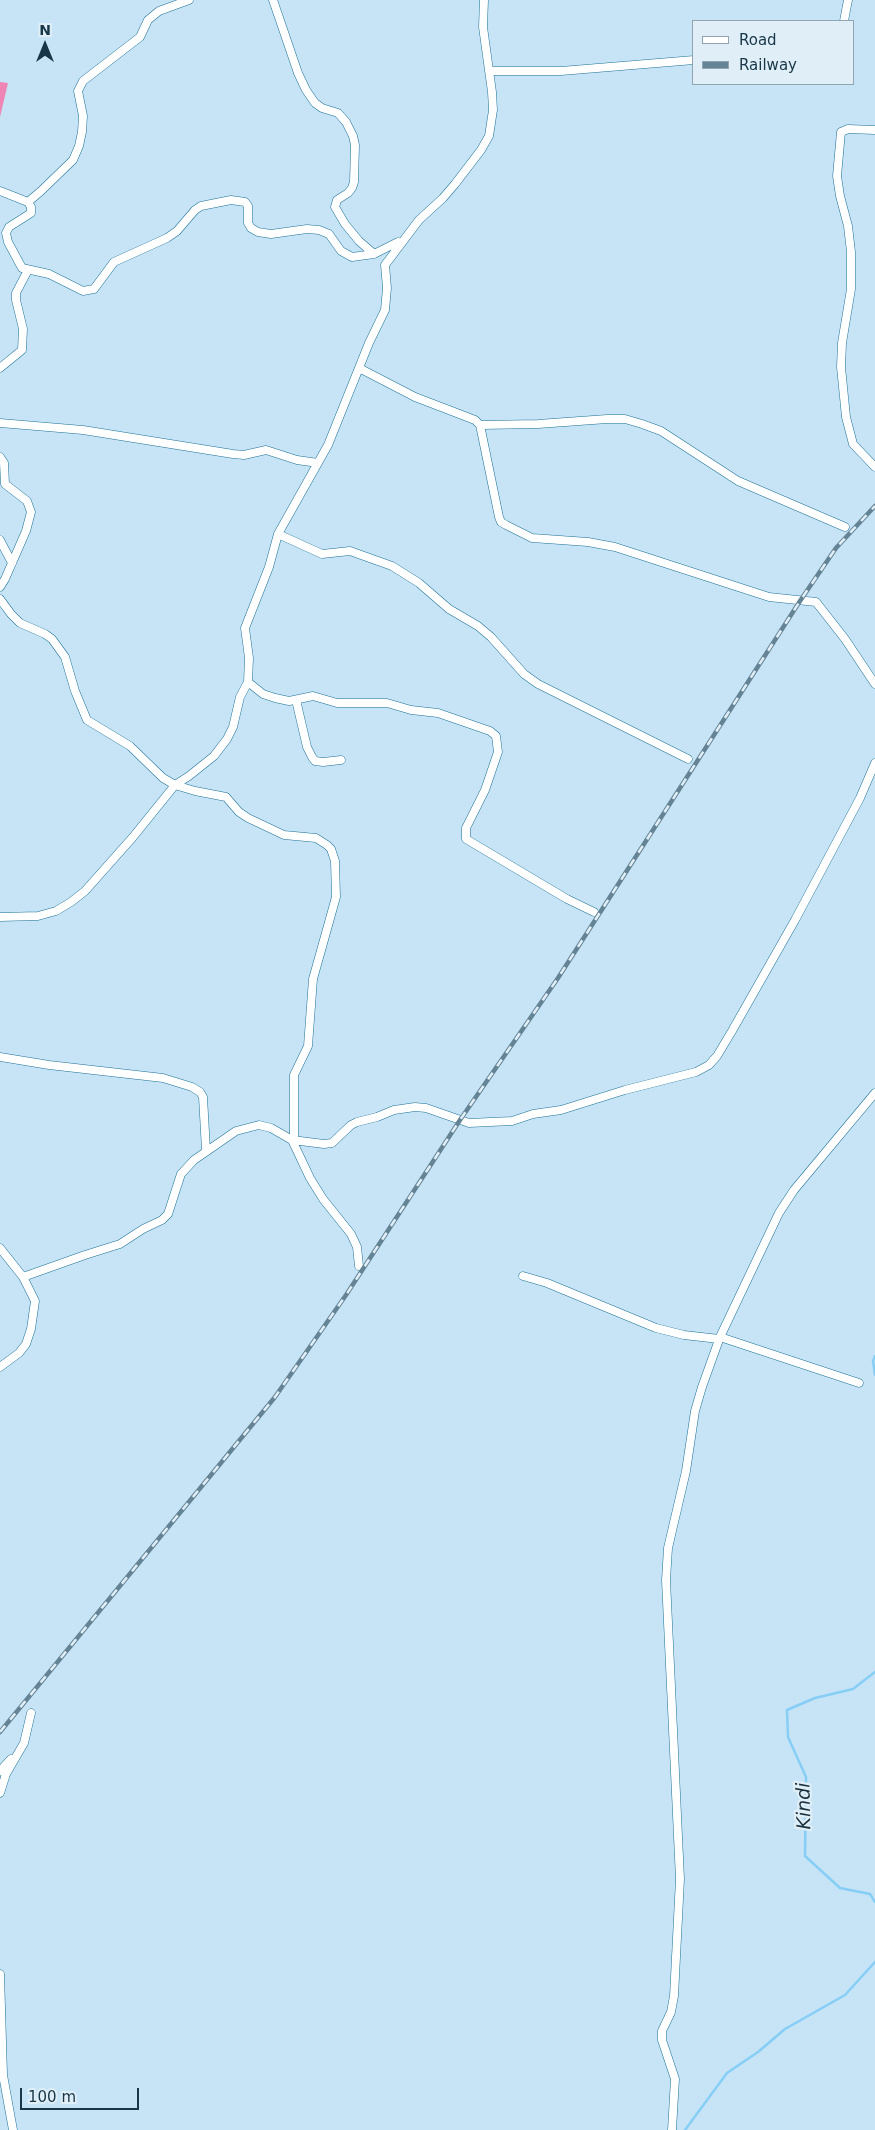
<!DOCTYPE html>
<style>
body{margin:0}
#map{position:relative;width:875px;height:2130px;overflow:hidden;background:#c6e4f5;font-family:"DejaVu Sans",sans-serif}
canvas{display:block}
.legend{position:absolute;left:692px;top:20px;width:162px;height:65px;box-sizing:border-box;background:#e0eef7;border:1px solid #90a5b1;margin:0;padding:6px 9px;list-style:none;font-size:15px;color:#173748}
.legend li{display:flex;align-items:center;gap:10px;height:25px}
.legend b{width:25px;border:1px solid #90a5b1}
.north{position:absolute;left:20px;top:20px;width:50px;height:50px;-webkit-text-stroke:4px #e0eef7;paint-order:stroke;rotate:0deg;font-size:14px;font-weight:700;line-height:20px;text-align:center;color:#173748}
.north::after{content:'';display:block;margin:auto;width:18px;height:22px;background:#173748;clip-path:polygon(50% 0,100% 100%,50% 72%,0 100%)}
.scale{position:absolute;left:20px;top:2088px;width:119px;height:22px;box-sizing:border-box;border:2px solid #173748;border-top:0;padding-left:6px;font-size:15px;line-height:18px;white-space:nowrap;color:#173748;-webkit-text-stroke:4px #e0eef7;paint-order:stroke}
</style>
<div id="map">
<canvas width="875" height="2130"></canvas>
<ul class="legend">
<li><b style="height:6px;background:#fff"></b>Road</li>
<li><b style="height:6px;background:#648495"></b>Railway</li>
</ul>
<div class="north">N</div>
<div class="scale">100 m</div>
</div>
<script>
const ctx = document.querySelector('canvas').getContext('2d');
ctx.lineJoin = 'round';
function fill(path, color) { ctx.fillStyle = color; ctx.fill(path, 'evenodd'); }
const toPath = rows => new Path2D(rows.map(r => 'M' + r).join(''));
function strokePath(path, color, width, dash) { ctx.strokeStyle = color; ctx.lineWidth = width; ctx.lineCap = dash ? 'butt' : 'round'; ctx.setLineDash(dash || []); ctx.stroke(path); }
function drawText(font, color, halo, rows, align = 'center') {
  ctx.font = font + ' "DejaVu Sans",sans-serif'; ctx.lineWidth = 4.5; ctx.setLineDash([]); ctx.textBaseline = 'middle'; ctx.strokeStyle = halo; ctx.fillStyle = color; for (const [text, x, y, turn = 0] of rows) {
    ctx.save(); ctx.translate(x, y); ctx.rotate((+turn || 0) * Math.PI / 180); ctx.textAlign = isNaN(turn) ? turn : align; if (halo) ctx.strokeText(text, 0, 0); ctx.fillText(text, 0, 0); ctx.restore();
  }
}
const green = toPath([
 [0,82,8,83,0,117]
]);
const stream = toPath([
 [875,1356,873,1361,875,1375],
 [875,1672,853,1689,815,1698,787,1710,788,1737,806,1777,805,1856,840,1888,870,1894,875,1902],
 [685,2130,727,2073,758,2052,785,2029,845,1995,875,1962]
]);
const minor = toPath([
 [273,0,298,73,306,90,315,103,322,108,338,113,346,122,353,136,355,145,354,182,352,188,348,193,337,200,335,207,345,224,359,241,374,254],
 [844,21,848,0],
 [489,71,561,71,694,60],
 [875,130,848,129,841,132,837,176,840,196,848,226,851,252,851,289,842,343,841,367,846,417,853,444,875,467],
 [0,191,28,202,31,207,31,213,9,227,6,233,8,242,22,268,49,274,83,291,94,289,114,262,167,238,177,231,195,210,201,206,231,200,245,202,248,206,248,223,251,228,258,232,271,234,307,229,319,230,329,234,341,251,352,257,374,254,398,242],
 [28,202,41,191,73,160,79,146,82,132,83,116,78,91,83,81,140,37,148,20,159,11,189,0],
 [0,368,22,350,23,329,16,300,16,293,28,270],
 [359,368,415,397,475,420,480,425,499,517,501,522,506,525,532,538,588,542,615,547,769,597,816,602,845,639,875,684],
 [0,423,83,430,233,454,244,455,266,450,297,460,318,463],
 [480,425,538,424,607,419,625,419,642,424,661,431,738,481,845,527],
 [0,457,4,463,5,484,27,501,31,512,26,531,5,579,0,587],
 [278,534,322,554,350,551,392,566,419,583,449,609,478,626,491,637,524,674,538,684,688,759],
 [0,540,12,563],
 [0,599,11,614,20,623,45,634,52,639,65,657,75,691,87,720,130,746,163,778,175,785,195,791,226,797,239,812,248,818,284,835,316,838,327,845,331,849,335,861,336,897,313,979,308,1046,294,1075,294,1141],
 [248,682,263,694,275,698,289,701,313,696,337,703,387,703,411,710,438,713,490,731,496,736,498,752,485,790,466,828,466,839,567,899,594,912],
 [296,700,307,747,312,757,315,761,323,762,341,760],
 [0,917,38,916,56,911,71,902,85,891,133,837,175,785,189,776,214,756,227,739,233,727,240,697,248,682,249,658,245,628,269,567,278,534,328,445,369,343,385,310,387,288,385,265,419,220,443,198,455,184,481,150,489,136,493,110,492,92,483,27,484,0],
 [0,1057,49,1065,163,1078,192,1087,200,1092,203,1097,206,1150],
 [292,1140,324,1144,332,1143,351,1125,357,1122,377,1117,394,1110,415,1107,426,1108,469,1123,512,1121,533,1114,561,1110,625,1090,696,1072,709,1065,717,1056,732,1031,795,920,860,798,875,763],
 [0,1248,23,1277,35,1301,31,1329,26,1344,19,1353,0,1367],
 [523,1276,547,1283,656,1328,684,1335,719,1339],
 [23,1277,85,1255,120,1244,143,1229,162,1220,168,1214,181,1174,194,1160,236,1131,259,1125,271,1128,292,1140,310,1178,323,1199,351,1234,357,1247,359,1266],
 [720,1337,859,1383],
 [0,1771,11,1759],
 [0,1793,6,1774,24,1743,31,1713],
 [0,1974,3,2075,13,2130],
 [672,2130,675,2079,662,2040,662,2031,671,2012,674,1996,680,1879,666,1580,668,1548,686,1471,695,1411,702,1387,720,1337,779,1213,794,1190,875,1093]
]);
const rail = toPath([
 [0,1732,275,1397,346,1295,460,1120,558,978,800,601,836,548,875,506]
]);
const waterNames = [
 ["Kindi",805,1806,-91]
];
fill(green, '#ef85b4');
strokePath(stream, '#87cef6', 2.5);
strokePath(minor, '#1c7197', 9);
strokePath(minor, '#fff', 8);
strokePath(rail, '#648495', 4.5);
strokePath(rail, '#e0eef7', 2.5, [8]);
drawText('italic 19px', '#19303c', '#e0eef7', waterNames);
</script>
